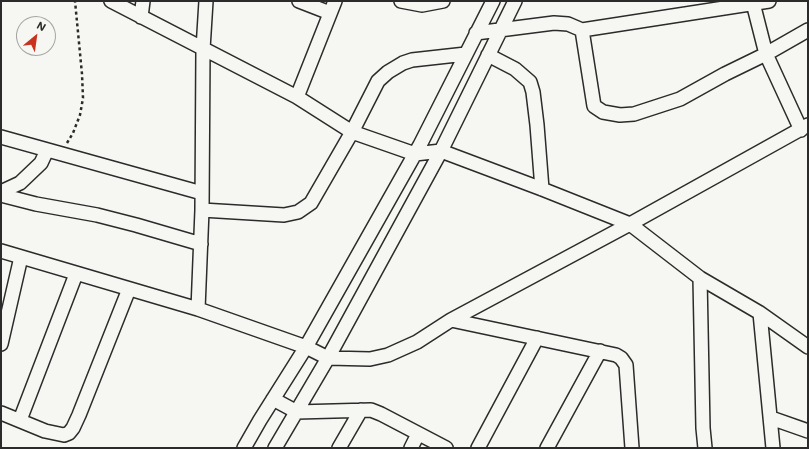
<!DOCTYPE html>
<style>
body{margin:0}
#map{position:relative;width:809px;height:449px;overflow:hidden;background:#f6f6f2;font-family:Mali,sans-serif}
canvas{display:block}
.frame{position:absolute;inset:0;border:2px solid #2b2b2b;pointer-events:none}
.north{position:absolute;left:16px;top:16px;width:40px;height:40px;box-sizing:border-box;background:#f6f6f2;border:1px solid #a5a5a2;border-radius:50%;rotate:29deg;font-size:11px;font-weight:700;line-height:16px;text-align:center;color:#2b2b2b}
.north::after{content:'';display:block;margin:auto;width:14px;height:18px;background:#c8321e;clip-path:polygon(50% 0,100% 100%,50% 72%,0 100%)}
</style>
<div id="map">
<canvas width="809" height="449"></canvas>
<div class="frame"></div>
<div class="north">N</div>
</div>
<script>
const ctx = document.querySelector('canvas').getContext('2d');
ctx.lineJoin = 'round';
const toPath = rows => new Path2D(rows.map(r => 'M' + r).join(''));
function strokePath(path, color, width, dash) { ctx.strokeStyle = color; ctx.lineWidth = width; ctx.lineCap = dash ? 'butt' : 'round'; ctx.setLineDash(dash || []); ctx.stroke(path); }
const path = toPath([
 [67,143,73,133,80,115,83,98,82,74,75,1]
]);
const minor = toPath([
 [111,1,297,97,352,132,415,154,441,151,542,189,630,224,700,278,760,313,808,347],
 [206,1,203,49,202,210,198,309,306,347,328,358,370,359,388,355,417,342,451,320,630,224,808,125],
 [299,1,330,13],
 [401,1,422,5,443,1],
 [753,3,766,54,801,130],
 [141,17,143,1],
 [582,30,594,106,603,112,620,115,634,114,680,99,725,74,766,54,808,30],
 [476,33,554,23,568,24,582,30,769,1],
 [488,55,515,69,530,82,533,92,537,125,542,189],
 [297,97,335,1],
 [1,137,202,193],
 [1,192,20,183,41,163,47,150],
 [1,195,36,204,97,215,136,225,201,244],
 [202,210,284,215,298,212,311,203,352,132,378,81,388,72,403,63,412,60,466,54],
 [1,251,198,309],
 [700,278,703,428,705,448],
 [760,313,773,448],
 [451,320,616,355,621,358,626,365,632,448],
 [1,344,21,257],
 [273,399,297,412,371,410,381,414,446,448],
 [1,413,45,431,64,435,69,433,73,428,79,415,129,289],
 [771,418,808,431],
 [20,420,76,274],
 [244,448,260,420,306,347,420,145,493,1],
 [275,448,328,358,441,151,515,1],
 [339,448,361,410],
 [411,448,418,434],
 [478,448,537,338],
 [547,448,600,351]
]);
strokePath(minor, '#2b2b2b', 16);
strokePath(path, '#2b2b2b', 2.5, [3, 3]);
strokePath(minor, '#f6f6f2', 13);
</script>
